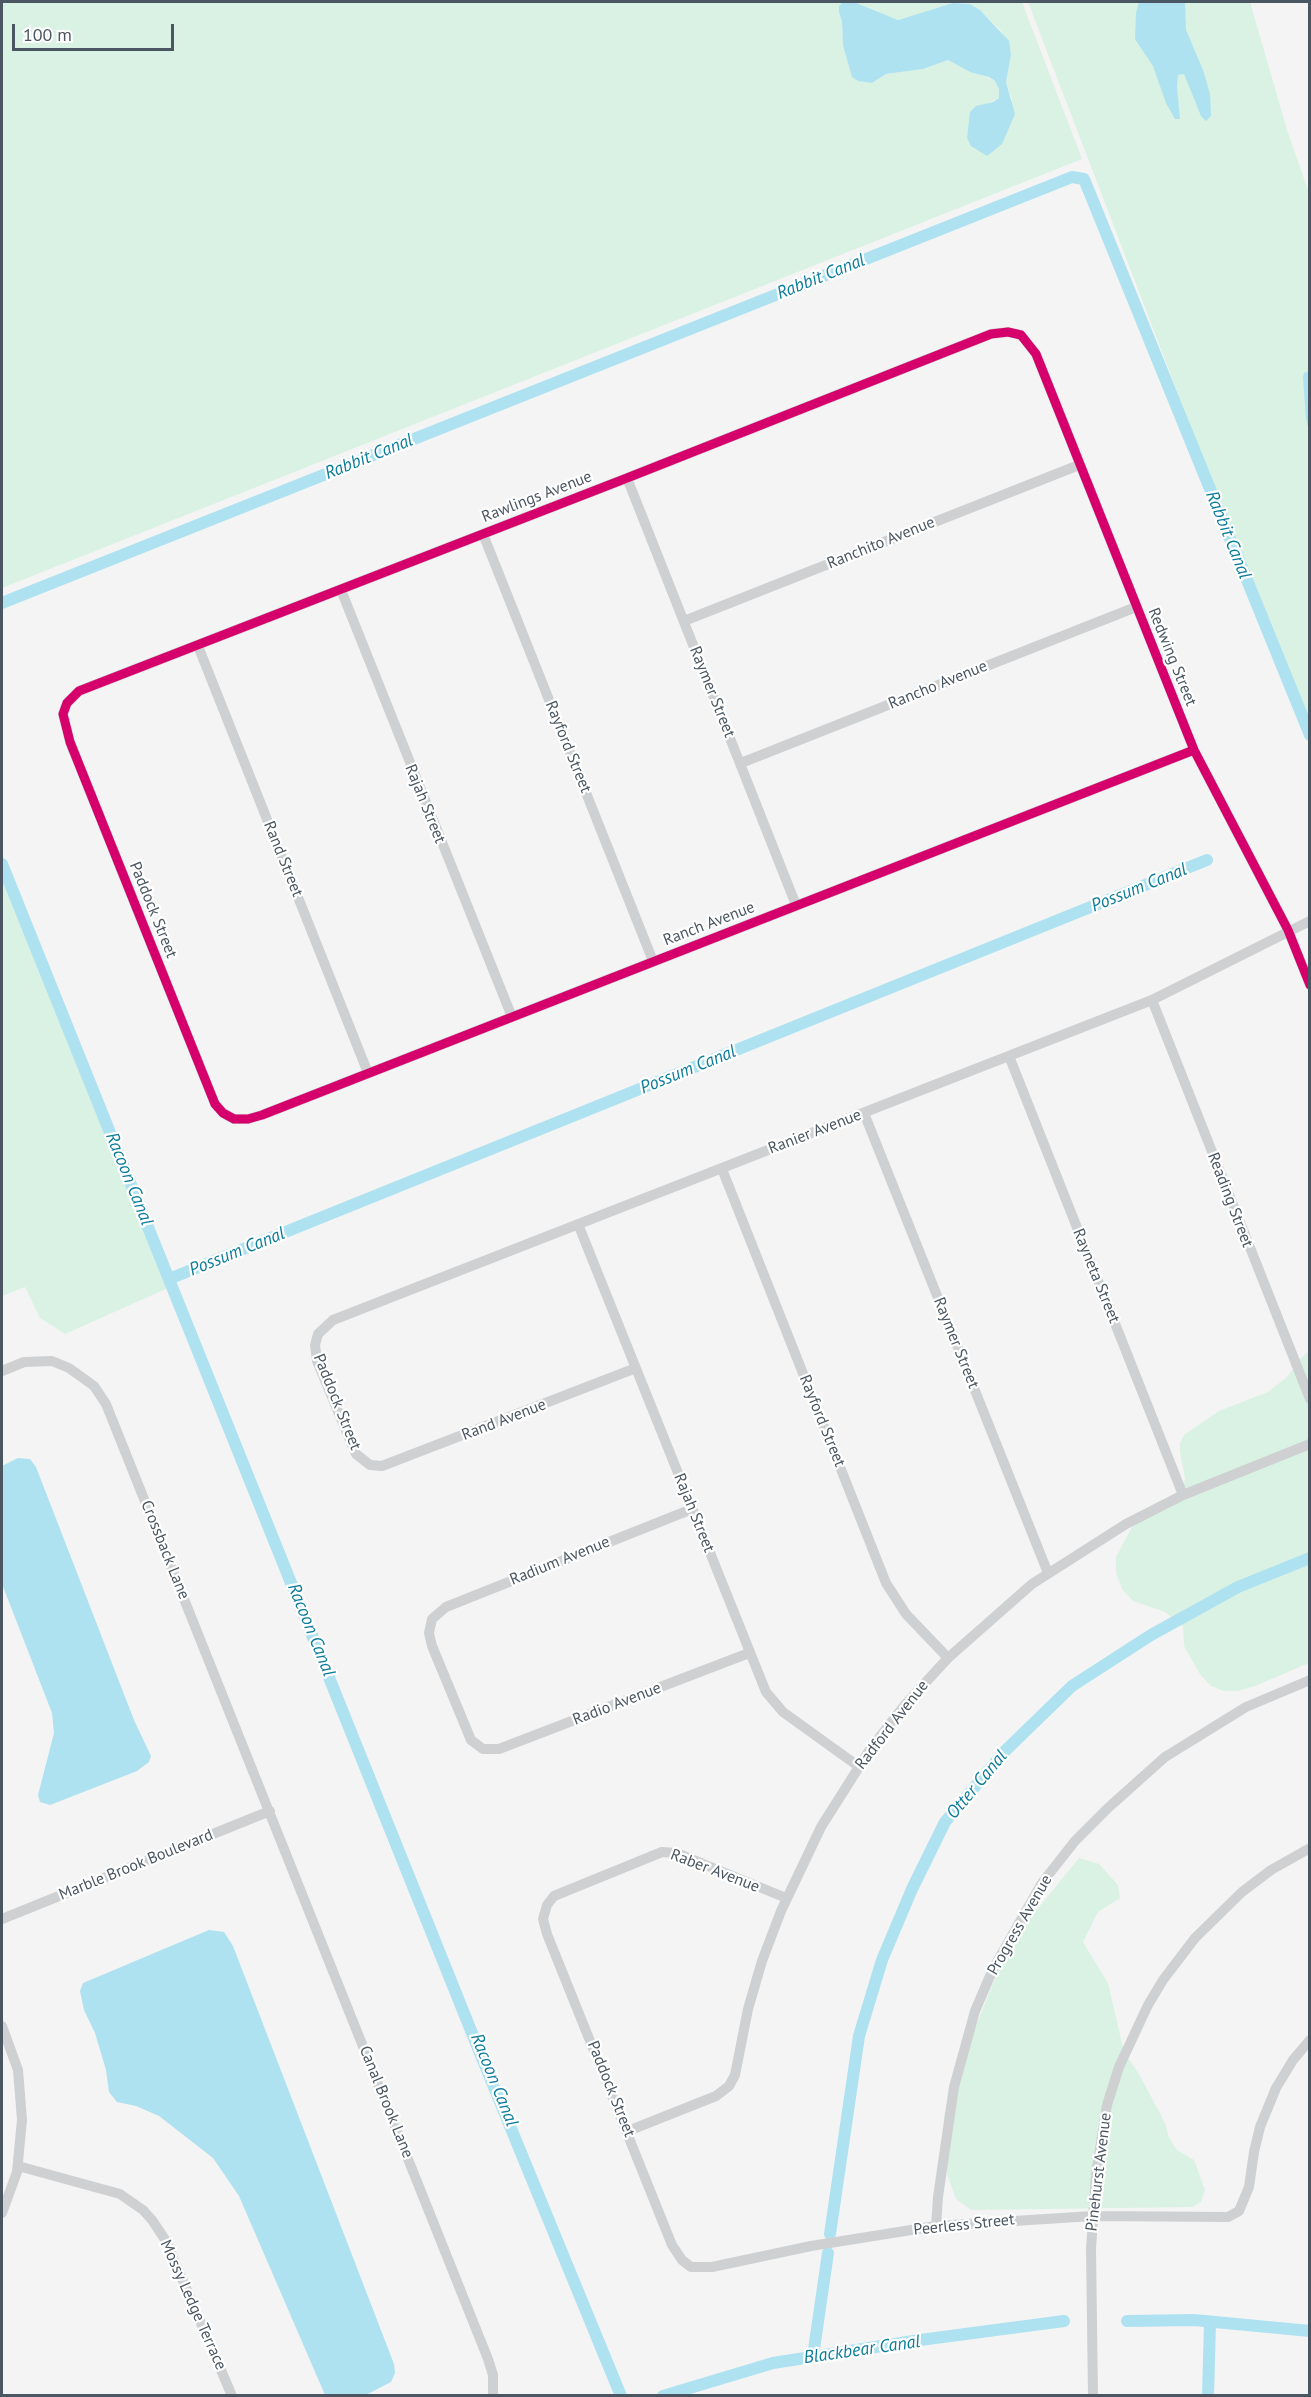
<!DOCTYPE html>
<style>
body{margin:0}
#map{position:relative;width:1311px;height:2397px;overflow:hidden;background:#f4f4f4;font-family:"PT Sans",sans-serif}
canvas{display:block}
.frame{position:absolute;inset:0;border:3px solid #4a5661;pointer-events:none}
.scale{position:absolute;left:12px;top:24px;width:162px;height:27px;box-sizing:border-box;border:3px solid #4a5661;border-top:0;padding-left:8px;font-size:18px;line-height:21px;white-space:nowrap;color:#4a5661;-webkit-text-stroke:4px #fff;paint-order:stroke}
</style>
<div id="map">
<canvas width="1311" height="2397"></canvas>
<div class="frame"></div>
<div class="scale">100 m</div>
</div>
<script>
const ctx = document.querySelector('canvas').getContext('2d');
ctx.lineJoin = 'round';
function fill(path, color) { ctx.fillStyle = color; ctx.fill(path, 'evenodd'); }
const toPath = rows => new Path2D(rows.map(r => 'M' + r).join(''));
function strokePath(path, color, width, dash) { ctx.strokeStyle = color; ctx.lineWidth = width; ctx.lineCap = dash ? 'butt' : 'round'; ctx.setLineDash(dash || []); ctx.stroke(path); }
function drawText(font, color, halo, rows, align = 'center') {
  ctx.font = font + ' "PT Sans",sans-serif'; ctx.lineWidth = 4.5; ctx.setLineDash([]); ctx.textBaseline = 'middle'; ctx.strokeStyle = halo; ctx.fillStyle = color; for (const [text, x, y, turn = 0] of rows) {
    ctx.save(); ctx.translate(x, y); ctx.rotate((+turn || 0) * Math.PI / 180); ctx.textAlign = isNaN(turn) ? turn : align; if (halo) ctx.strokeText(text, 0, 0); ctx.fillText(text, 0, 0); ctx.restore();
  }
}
const green = toPath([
 [2,2,843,2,839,6,839,12,842,22,843,46,852,77,872,83,886,74,923,69,948,60,970,72,978,73,995,81,999,89,999,98,971,112,967,138,987,156,1012,99,1006,82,1011,55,1001,31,980,10,970,4,953,3,898,20,854,2,1022,2,1082,159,2,588],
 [1028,2,1250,2,1287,130,1309,193,1309,736],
 [2,863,168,1288,65,1334,40,1318,25,1287,2,1296],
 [1309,1351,1309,1663,1255,1686,1238,1691,1224,1691,1211,1686,1200,1674,1184,1646,1183,1627,1179,1623,1165,1612,1133,1601,1122,1589,1116,1573,1116,1557,1132,1527,1146,1517,1169,1508,1183,1495,1185,1478,1180,1452,1180,1443,1184,1435,1219,1411,1268,1392,1287,1377,1301,1358],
 [1079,1858,1099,1864,1118,1885,1120,1898,1098,1912,1083,1942,1108,1983,1124,2052,1139,2074,1165,2123,1169,2138,1177,2150,1194,2160,1205,2190,1201,2202,1192,2207,971,2210,956,2199,947,2174,944,2117,950,2090,1009,1944]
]);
const water = toPath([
 [843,2,854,2,898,20,953,3,970,4,980,10,1009,41,1011,55,1006,82,1015,114,1002,144,987,156,971,146,967,138,970,112,976,106,993,102,999,98,999,89,995,81,989,77,970,72,948,60,923,69,886,74,872,83,858,81,852,77,843,46,842,22,839,12,839,6],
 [1139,2,1185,2,1186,30,1203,70,1210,94,1211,116,1206,121,1201,116,1184,74,1178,75,1177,87,1180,119,1175,119,1166,103,1153,66,1135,39,1136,13],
 [1309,371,1310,371,1309,431,1306,419,1303,377,1304,373],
 [18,1458,30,1459,36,1467,134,1720,151,1756,149,1762,137,1771,50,1805,40,1802,38,1795,54,1733,52,1713,2,1584,2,1466],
 [209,1930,224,1932,233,1946,394,2364,395,2373,391,2382,366,2395,325,2395,239,2196,213,2158,159,2116,136,2106,117,2102,109,2092,106,2070,95,2033,84,2010,80,1991,83,1983]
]);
const canal = toPath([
 [2,603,1072,177,1084,179,1310,735],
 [2,864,480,2053,621,2396],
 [169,1279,1207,860],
 [830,2234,859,2036,882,1960,912,1889,945,1822,1005,1751,1072,1686,1151,1635,1238,1587,1310,1558],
 [1127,2321,1194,2320,1310,2331],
 [813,2356,828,2253],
 [663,2396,773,2363,920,2340,1064,2321],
 [1208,2396,1210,2322]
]);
const street = toPath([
 [627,478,796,905],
 [483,534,653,961],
 [341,590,512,1017],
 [684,621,1079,465],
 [198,646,368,1073],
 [1194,750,262,1115,248,1119,234,1119,223,1113,215,1104,70,742,63,714,67,703,79,691,627,478,991,334,1008,332,1021,335,1036,354,1194,750,1288,930,1310,985],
 [741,763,1136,607],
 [1152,1000,1310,1399],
 [1009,1056,1183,1495],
 [864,1113,1048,1573],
 [722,1169,886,1583,906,1614,948,1658],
 [578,1224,766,1692,783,1712,858,1766],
 [636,1368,382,1466,370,1465,356,1454,317,1361,315,1345,318,1334,333,1320,1152,1000,1310,921],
 [2,1371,24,1362,52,1361,69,1368,94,1386,106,1404,488,2359,493,2375,493,2396],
 [692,1509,446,1607,432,1619,429,1633,432,1646,471,1740,483,1749,499,1749,749,1653],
 [786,1898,677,1853,662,1852,554,1896,547,1905,543,1919,547,1934,672,2245,682,2260,691,2267,712,2267,811,2246,936,2226,1093,2216,1228,2217,1239,2211,1249,2187,1254,2152,1260,2127,1276,2088,1293,2060,1310,2040],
 [2,1919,270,1811],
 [2,2026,18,2070,22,2120,17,2172,2,2213],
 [628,2131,716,2096,729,2086,735,2075,748,2009,762,1961,781,1911,821,1827,871,1748,904,1706,948,1658,1032,1584,1126,1524,1183,1495,1310,1444],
 [18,2166,120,2194,143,2210,152,2220,166,2241,232,2396],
 [936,2226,938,2197,954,2087,975,2011,993,1969,1042,1883,1075,1841,1108,1808,1165,1757,1246,1707,1310,1680],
 [1093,2396,1091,2249,1096,2174,1107,2105,1119,2067,1148,2005,1163,1980,1195,1938,1242,1892,1271,1870,1310,1848]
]);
const cycleway = toPath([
 [1194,750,262,1115,248,1119,234,1119,223,1113,215,1104,70,742,63,714,67,703,79,691,627,478,991,334,1008,332,1021,335,1036,354,1194,750,1288,930,1310,985]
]);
const streetNames = [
 ["Rawlings Avenue",537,497,-21],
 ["Ranchito Avenue",881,543,-22],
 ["Redwing Street",1172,657,68],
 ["Rancho Avenue",938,685,-22],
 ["Raymer Street",712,692,68],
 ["Rayford Street",568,747,68],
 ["Rajah Street",425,804,68],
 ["Rand Street",283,859,68],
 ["Paddock Street",153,910,68],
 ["Ranch Avenue",709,924,-21],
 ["Ranier Avenue",815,1132,-21],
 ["Reading Street",1230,1200,69],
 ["Rayneta Street",1096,1276,68],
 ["Raymer Street",956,1343,68],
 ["Paddock Street",337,1402,68],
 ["Rand Avenue",504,1420,-21],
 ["Rayford Street",822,1421,68],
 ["Rajah Street",694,1513,68],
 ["Crossback Lane",165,1550,68],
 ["Radium Avenue",560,1561,-22],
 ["Radio Avenue",617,1704,-21],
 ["Radford Avenue",892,1725,-52],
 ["Marble Brook Boulevard",136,1865,-22],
 ["Raber Avenue",715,1871,21],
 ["Progress Avenue",1020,1925,-60],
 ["Paddock Street",611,2089,68],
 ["Canal Brook Lane",386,2102,68],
 ["Pinehurst Avenue",1099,2172,-83],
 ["Peerless Street",964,2225,-6],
 ["Mossy Ledge Terrace",193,2305,66]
];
const waterNames = [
 ["Rabbit Canal",821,277,-22],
 ["Rabbit Canal",369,457,-22],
 ["Rabbit Canal",1228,535,68],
 ["Possum Canal",1139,888,-22],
 ["Possum Canal",688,1070,-22],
 ["Racoon Canal",129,1179,68],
 ["Possum Canal",237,1252,-22],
 ["Racoon Canal",311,1630,68],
 ["Otter Canal",977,1785,-50],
 ["Racoon Canal",494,2080,68],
 ["Blackbear Canal",862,2350,-8]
];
fill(green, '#d9f2e3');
fill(water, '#aee2f0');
strokePath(canal, '#aee2f0', 12);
strokePath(street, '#ced0d2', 10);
strokePath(cycleway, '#d6006c', 9);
drawText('16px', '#4a5661', '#fff', streetNames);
drawText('italic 18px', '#0c7c9b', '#fff', waterNames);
</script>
